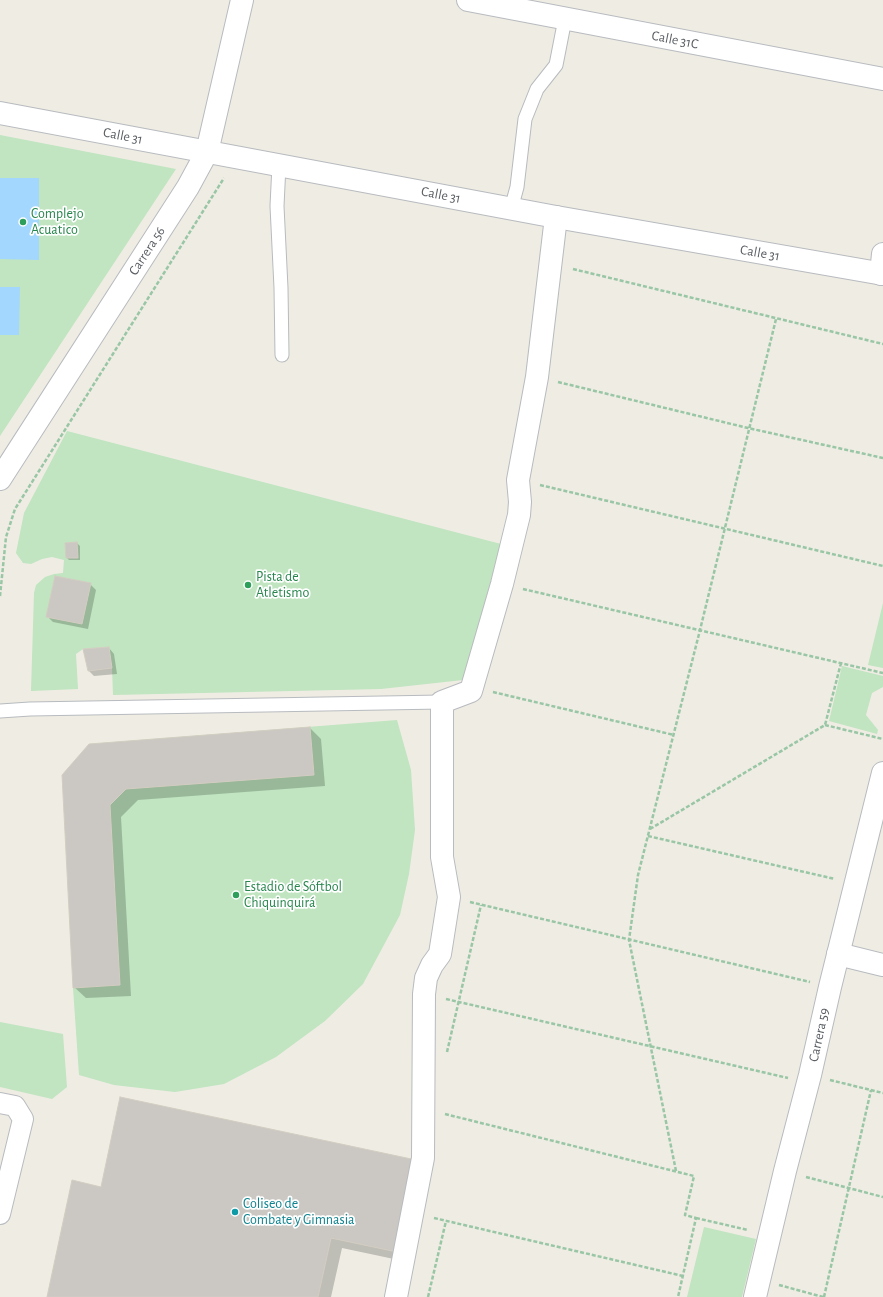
<!DOCTYPE html>
<meta charset="utf-8">
<style>
body{margin:0}
canvas{display:block;background:#eeece3}
</style>
<canvas width="883" height="1297"></canvas>
<script>
const ctx = document.querySelector('canvas').getContext('2d');
ctx.lineJoin = 'round';
function fill(path, color) { ctx.fillStyle = color; ctx.fill(path, 'evenodd'); }
const toPath = rows => new Path2D(rows.map(r => 'M' + r).join(''));
function strokePath(path, color, width, dash) { ctx.strokeStyle = color; ctx.lineWidth = width; ctx.lineCap = dash ? 'butt' : 'round'; ctx.setLineDash(dash || []); ctx.stroke(path); }
function drawText(font, color, halo, rows, align = 'center') {
  ctx.font = font + ' "Alegreya Sans",sans-serif'; ctx.lineWidth = 3.5; ctx.setLineDash([]); ctx.textBaseline = 'middle'; ctx.strokeStyle = halo; ctx.fillStyle = color; for (const [text, x, y, turn = 0] of rows) {
    ctx.save(); ctx.translate(x, y); ctx.rotate((+turn || 0) * Math.PI / 180); ctx.textAlign = isNaN(turn) ? turn : align; if (halo) ctx.strokeText(text, 0, 0); ctx.fillText(text, 0, 0); ctx.restore();
  }
}
const green = toPath([
 [0,135,176,169,0,436],
 [67,431,501,544,463,680,381,689,113,695,112,668,109,647,83,649,76,654,78,689,31,691,34,593,36,585,45,577,54,574,63,573,64,560,52,557,42,559,31,564,23,563,16,553,24,513],
 [883,603,883,668,868,665],
 [842,666,883,676,883,687,872,693,866,715,878,730,877,734,829,721],
 [397,720,411,770,415,830,409,874,400,915,363,984,325,1021,276,1057,224,1084,175,1092,114,1085,79,1075,73,988,89,744],
 [0,1022,63,1034,67,1087,52,1099,0,1087],
 [704,1227,756,1239,742,1297,687,1297]
]);
const water = toPath([
 [0,178,39,178,39,260,0,259],
 [0,287,20,287,19,335,0,335]
]);
const shadow = toPath([
 [77,543,80,546,80,560,69,560,67,558],
 [90,584,96,590,88,629,53,622,47,616],
 [109,648,114,654,117,674,94,676,89,671],
 [310,728,321,739,325,786,138,800,121,817,131,996,86,998,74,987,63,776],
 [416,1161,408,1262,342,1248,331,1297,48,1297,102,1188]
]);
const building = toPath([
 [77,542,78,558,66,558,65,543,77,542],
 [55,576,91,583,82,624,46,617,55,576],
 [109,647,112,668,88,671,83,649,109,647],
 [310,727,314,775,126,789,110,805,120,985,73,988,62,775,89,744,310,727],
 [120,1097,416,1160,397,1252,331,1238,318,1297,47,1297,72,1180,101,1187,120,1097]
]);
const path = toPath([
 [573,269,883,344],
 [558,382,748,428,883,458],
 [540,485,883,566],
 [523,589,883,673],
 [0,596,6,537,15,509,224,178],
 [493,692,674,735],
 [825,725,883,739],
 [650,829,825,725,841,663],
 [648,836,835,879],
 [470,902,810,982],
 [446,999,788,1078],
 [447,1052,481,905],
 [830,1080,883,1093],
 [445,1114,694,1176,685,1215,696,1218,678,1297],
 [676,1171,629,940,638,875,700,630,776,319],
 [806,1177,883,1197],
 [434,1218,683,1276],
 [696,1218,748,1230],
 [779,1285,823,1297],
 [428,1297,446,1221],
 [824,1297,871,1090]
]);
const service = toPath([
 [279,165,277,206,281,288,282,355],
 [511,209,517,187,525,119,537,89,556,65,565,19],
 [0,711,30,709,442,702]
]);
const pedestrian = toPath([
 [0,1103,15,1106,23,1119,0,1214]
]);
const minor = toPath([
 [468,0,883,79],
 [881,274,883,254],
 [0,479,188,187,207,152,242,0],
 [838,954,883,965],
 [396,1297,423,1158,424,994,426,978,432,965,440,954,449,897,442,857,442,702,471,691,502,584,519,515,520,502,518,480,537,377,556,217]
]);
const tertiary = toPath([
 [0,113,556,217,883,274],
 [755,1297,785,1171,810,1075,830,987,883,773]
]);
const markers = [
 [23,222,4,"#2e9e5b"],
 [248,585,4,"#2e9e5b"],
 [236,895,4,"#2e9e5b"],
 [235,1212,4,"#0f9aa8"]
];
const streetNames = [
 ["Calle 31C",675,40,11],
 ["Calle 31",123,136,11],
 ["Calle 31",441,195,11],
 ["Carrera 56",147,251,-57],
 ["Calle 31",760,253,10],
 ["Carrera 59",819,1035,-78]
];
const leisureNames = [
 ["Complejo",31,214],
 ["Acuatico",31,230],
 ["Pista de",256,577],
 ["Atletismo",256,593],
 ["Estadio de Sóftbol",244,887],
 ["Chiquinquirá",244,903]
];
const cultureNames = [
 ["Coliseo de",243,1204],
 ["Combate y Gimnasia",243,1220]
];
fill(green, '#c0e5c0');
fill(water, '#a3d7fe');
fill(shadow, '#0003');
fill(building, '#cbc8c3');
strokePath(building, '#d3cdc2', 1);
strokePath(service, '#b8bbbf', 15);
strokePath(pedestrian, '#b8bbbf', 22);
strokePath(minor, '#b8bbbf', 24);
strokePath(tertiary, '#b8bbbf', 24);
strokePath(path, '#99c6a5', 2.5, [4, 2]);
strokePath(service, '#fff', 13);
strokePath(pedestrian, '#fff', 20);
strokePath(minor, '#fff', 22);
strokePath(tertiary, '#fff', 22);
for (const [x, y, r, color] of markers) { const dot = new Path2D(); dot.arc(x, y, r, 0, 2 * Math.PI); ctx.fillStyle = color; ctx.fill(dot); strokePath(dot, '#fff', 1.5); }
drawText('14px', '#5b5f64', '#fff', streetNames);
drawText('14px', '#27864d', '#fff', leisureNames, 'left');
drawText('14px', '#0d838f', '#fff', cultureNames, 'left');
</script>
